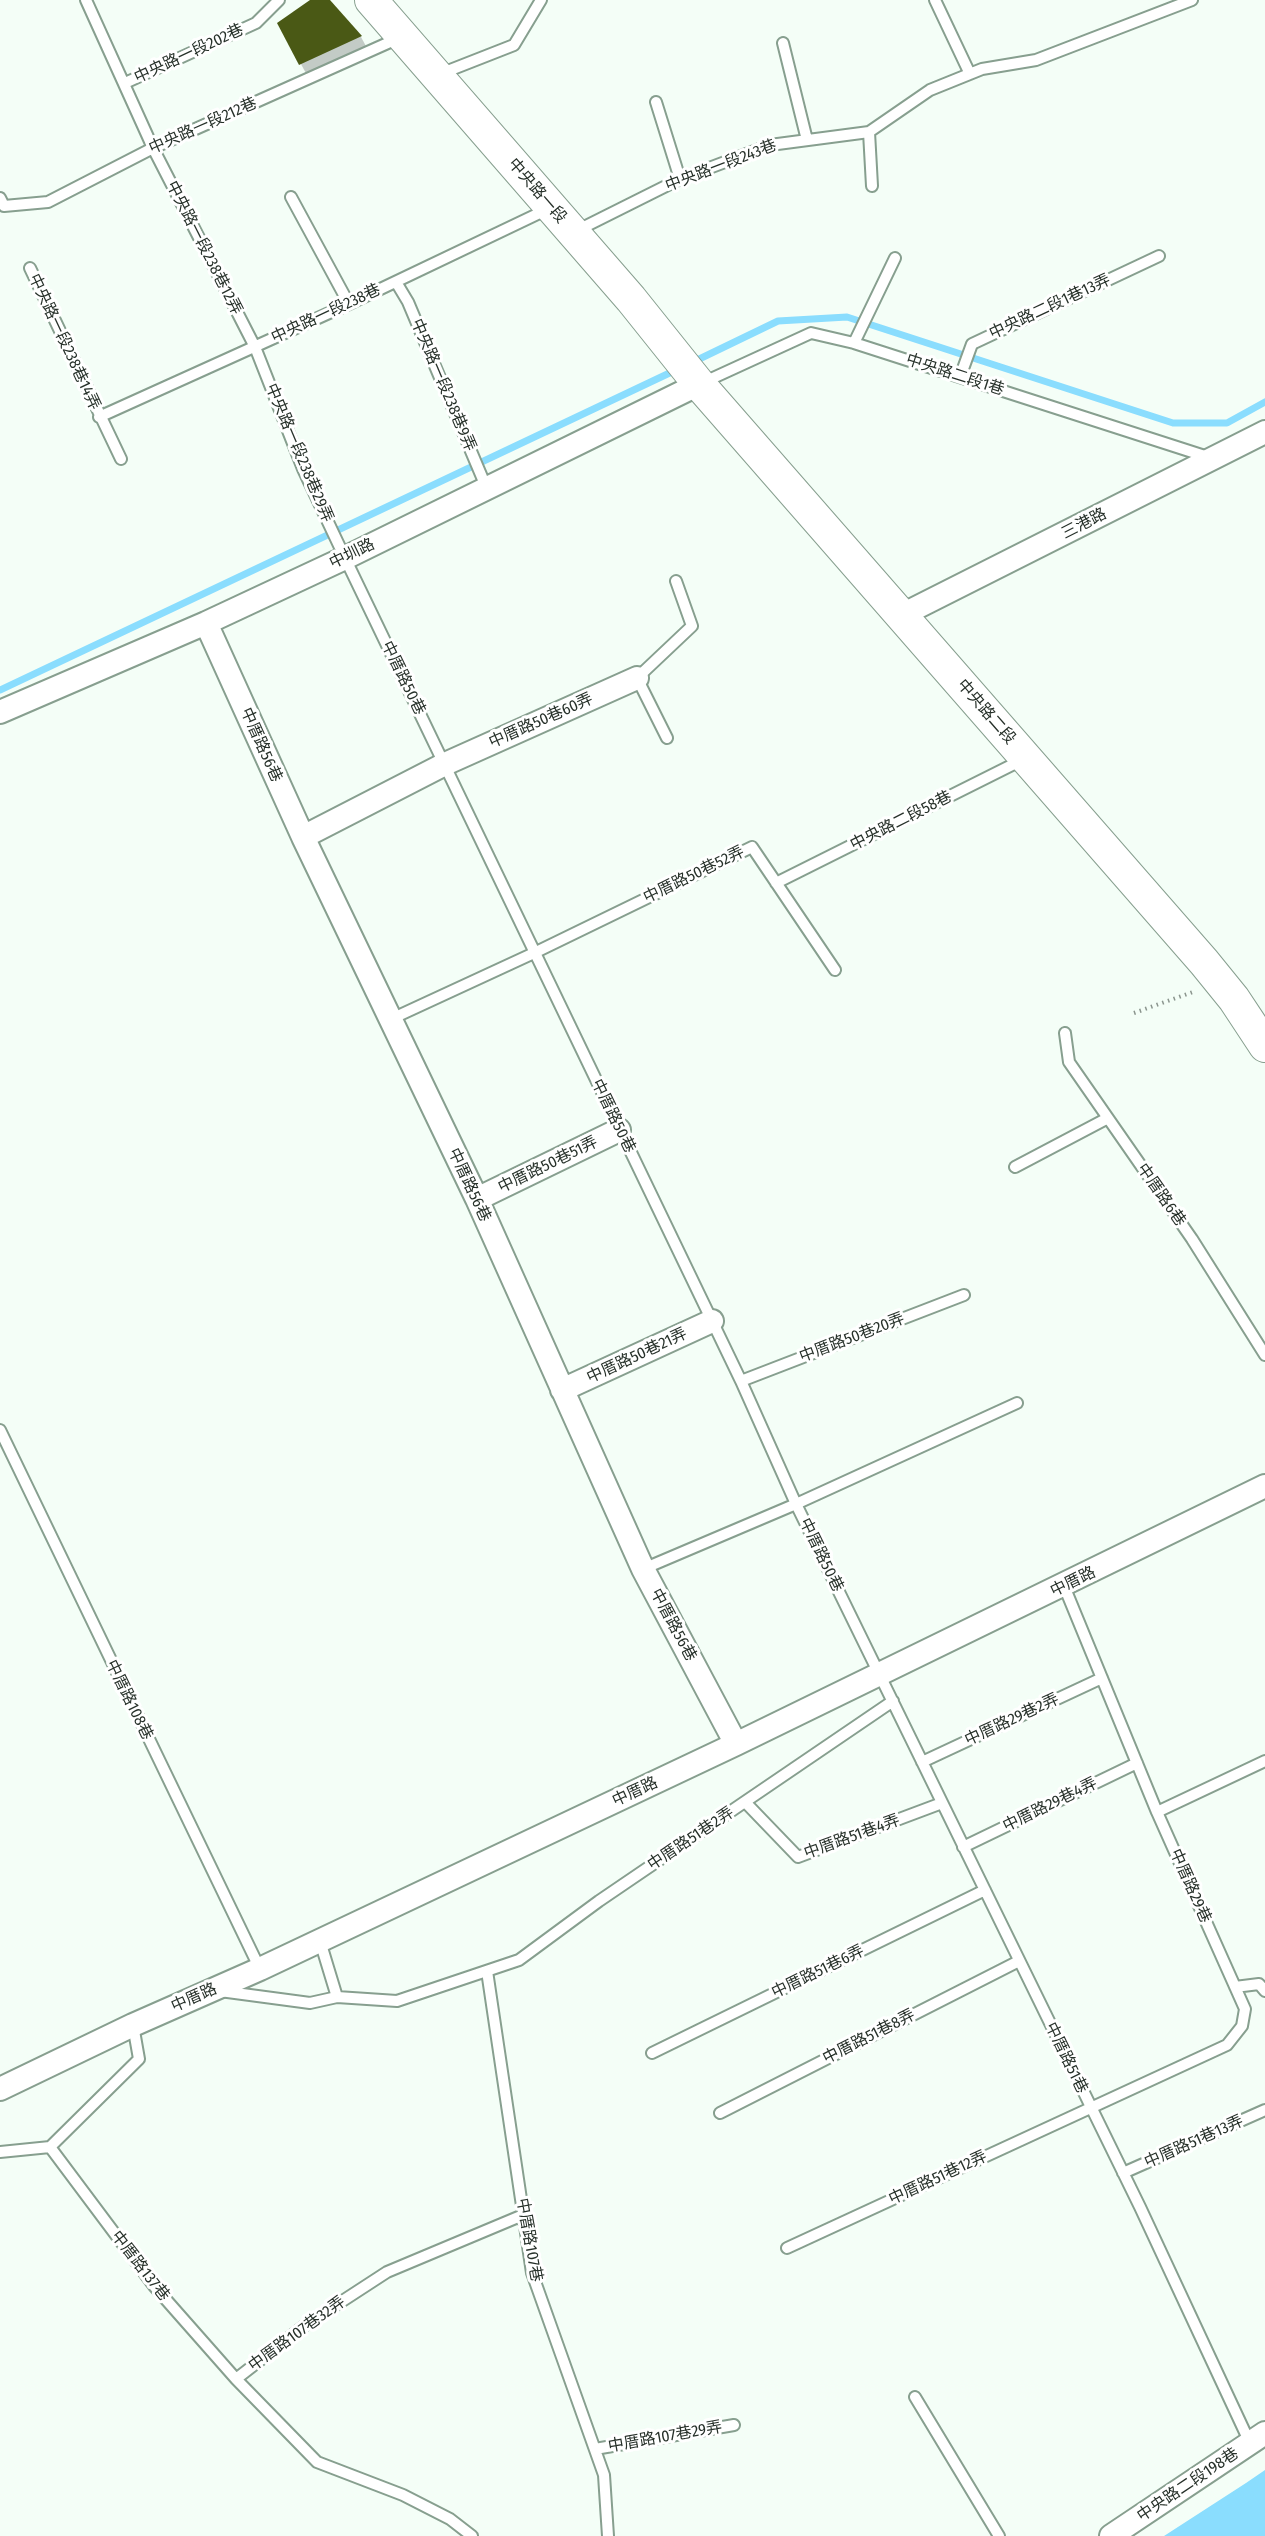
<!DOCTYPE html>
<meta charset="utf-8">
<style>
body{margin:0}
canvas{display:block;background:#f4fef7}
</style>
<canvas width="1265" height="2536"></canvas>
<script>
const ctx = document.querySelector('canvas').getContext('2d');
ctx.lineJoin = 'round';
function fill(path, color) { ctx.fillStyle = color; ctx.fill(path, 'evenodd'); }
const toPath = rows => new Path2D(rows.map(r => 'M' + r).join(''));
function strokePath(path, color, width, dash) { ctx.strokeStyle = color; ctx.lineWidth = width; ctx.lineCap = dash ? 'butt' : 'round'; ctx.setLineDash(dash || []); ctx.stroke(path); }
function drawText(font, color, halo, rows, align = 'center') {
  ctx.font = font + ' "Fira Sans Condensed","Noto Sans TC",sans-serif'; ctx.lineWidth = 6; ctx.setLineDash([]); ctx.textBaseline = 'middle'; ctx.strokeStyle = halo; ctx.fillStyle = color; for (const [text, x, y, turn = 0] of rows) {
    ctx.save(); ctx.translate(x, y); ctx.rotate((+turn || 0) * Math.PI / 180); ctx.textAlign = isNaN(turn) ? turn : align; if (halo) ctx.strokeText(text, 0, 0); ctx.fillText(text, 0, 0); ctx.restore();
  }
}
const water = toPath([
 [1265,2470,1265,2536,1164,2536,1246,2483]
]);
const shadow = toPath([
 [312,0,328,0,361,37,367,48,307,75,278,23]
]);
const stream = toPath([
 [691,363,778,321,847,317,1173,423,1227,423,1265,402],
 [0,690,678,369]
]);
const building = toPath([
 [310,0,330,0,362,36,299,65,277,23]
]);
const path = toPath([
 [1134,1013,1196,991]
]);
const lane = toPath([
 [86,0,153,148,255,347,303,469,345,558,741,1381,796,1504,1140,2207,1250,2443],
 [935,0,970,74],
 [783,43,807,140],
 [440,74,514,45,541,0],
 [125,83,256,23,279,0],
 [656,102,680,179],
 [869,132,872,186],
 [291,197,349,304],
 [0,198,4,206,48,202,153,148,399,38],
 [576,231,680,179,770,145,869,132,930,90,982,69,1036,60,1192,0],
 [30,268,121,459],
 [396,282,408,302,487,489],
 [854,343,895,258],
 [960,377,972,344,1159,256],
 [702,383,811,333,854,343,1211,458],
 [99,417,349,304,548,209],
 [667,738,637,678,692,626,676,581],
 [776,883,1024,759],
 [389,1020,534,953,752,847,835,970],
 [1065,1033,1069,1062,1192,1239,1265,1355],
 [1015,1167,1108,1118],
 [741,1381,964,1295],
 [0,1430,260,1969],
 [643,1569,796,1504,1017,1403],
 [922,1762,1102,1678],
 [746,1803,798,1857,942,1803],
 [1157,1812,1265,1761],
 [963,1847,1137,1763],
 [320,1941,337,1997],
 [487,1971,532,2273,604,2475,608,2536],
 [1235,1987,1259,1984,1265,1991],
 [220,1991,310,2003,337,1997,397,2001,519,1960,599,1901,893,1701],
 [652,2053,985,1890],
 [720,2113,1019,1961],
 [50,2147,154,2286,236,2379,317,2462,403,2495,450,2519,472,2536],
 [0,2152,50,2147,139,2059,133,2025],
 [1123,2173,1265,2110],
 [787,2248,1227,2045,1242,2026,1245,2009,1157,1812,1064,1586],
 [236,2379,304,2326,387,2272,523,2215],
 [915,2397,999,2536],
 [595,2449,734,2425]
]);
const street = toPath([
 [902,615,1265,432],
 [206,623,303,837,477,1199,643,1569,736,1744],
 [0,712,206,623,345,558,699,384],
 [303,837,445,764,637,678],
 [477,1199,619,1130],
 [562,1390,712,1321],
 [0,2089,133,2025,260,1969,736,1744,1265,1486],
 [1111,2536,1265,2433]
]);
const secondary = toPath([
 [371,0,631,299,699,384,1204,962,1234,999,1265,1046]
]);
const streetNames = [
 ["中央路一段202巷",189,54,-25],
 ["中央路一段212巷",203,126,-24],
 ["中央路一段243巷",721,166,-21],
 ["中央路一段",537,191,49],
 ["中央路一段238巷12弄",204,248,63],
 ["中央路二段1巷13弄",1050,307,-25],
 ["中央路一段238巷",326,314,-25],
 ["中央路一段238巷14弄",64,342,65],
 ["中央路二段1巷",955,375,18],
 ["中央路一段238巷9弄",443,385,67],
 ["中央路一段238巷29弄",299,453,67],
 ["三港路",1084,524,-27],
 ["中圳路",352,554,-26],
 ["中厝路50巷",403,678,64],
 ["中央路二段",986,712,49],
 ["中厝路50巷60弄",541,721,-24],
 ["中厝路56巷",261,745,66],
 ["中央路二段58巷",901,821,-27],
 ["中厝路50巷52弄",694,875,-26],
 ["中厝路50巷",613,1116,64],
 ["中厝路50巷51弄",548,1165,-26],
 ["中厝路56巷",469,1185,65],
 ["中厝路6巷",1161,1195,55],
 ["中厝路50巷20弄",852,1338,-21],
 ["中厝路50巷21弄",637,1356,-25],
 ["中厝路50巷",821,1555,64],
 ["中厝路",1073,1582,-26],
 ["中厝路56巷",673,1625,62],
 ["中厝路108巷",129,1700,64],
 ["中厝路29巷2弄",1012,1720,-25],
 ["中厝路",635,1792,-25],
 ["中厝路29巷4弄",1050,1805,-26],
 ["中厝路51巷4弄",852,1837,-20],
 ["中厝路51巷2弄",691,1839,-34],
 ["中厝路29巷",1190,1886,66],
 ["中厝路51巷6弄",818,1972,-26],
 ["中厝路",194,1998,-24],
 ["中厝路51巷8弄",869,2037,-27],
 ["中厝路51巷",1066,2058,64],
 ["中厝路51巷13弄",1194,2142,-24],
 ["中厝路51巷12弄",938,2178,-25],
 ["中厝路107巷",529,2240,80],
 ["中厝路137巷",140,2266,52],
 ["中厝路107巷32弄",297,2334,-36],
 ["中厝路107巷29弄",665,2437,-10],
 ["中央路二段198巷",1188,2485,-34]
];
fill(water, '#8addfe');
fill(shadow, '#0003');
strokePath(stream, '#8addfe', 7);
fill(building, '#4a5915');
strokePath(lane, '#879f8f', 14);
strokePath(street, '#879f8f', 26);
strokePath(secondary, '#879f8f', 34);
strokePath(path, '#8b958e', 4, [1.5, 4.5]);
strokePath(lane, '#fff', 10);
strokePath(street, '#fff', 22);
strokePath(secondary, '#fff', 32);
drawText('16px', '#27312a', '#fff', streetNames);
</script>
